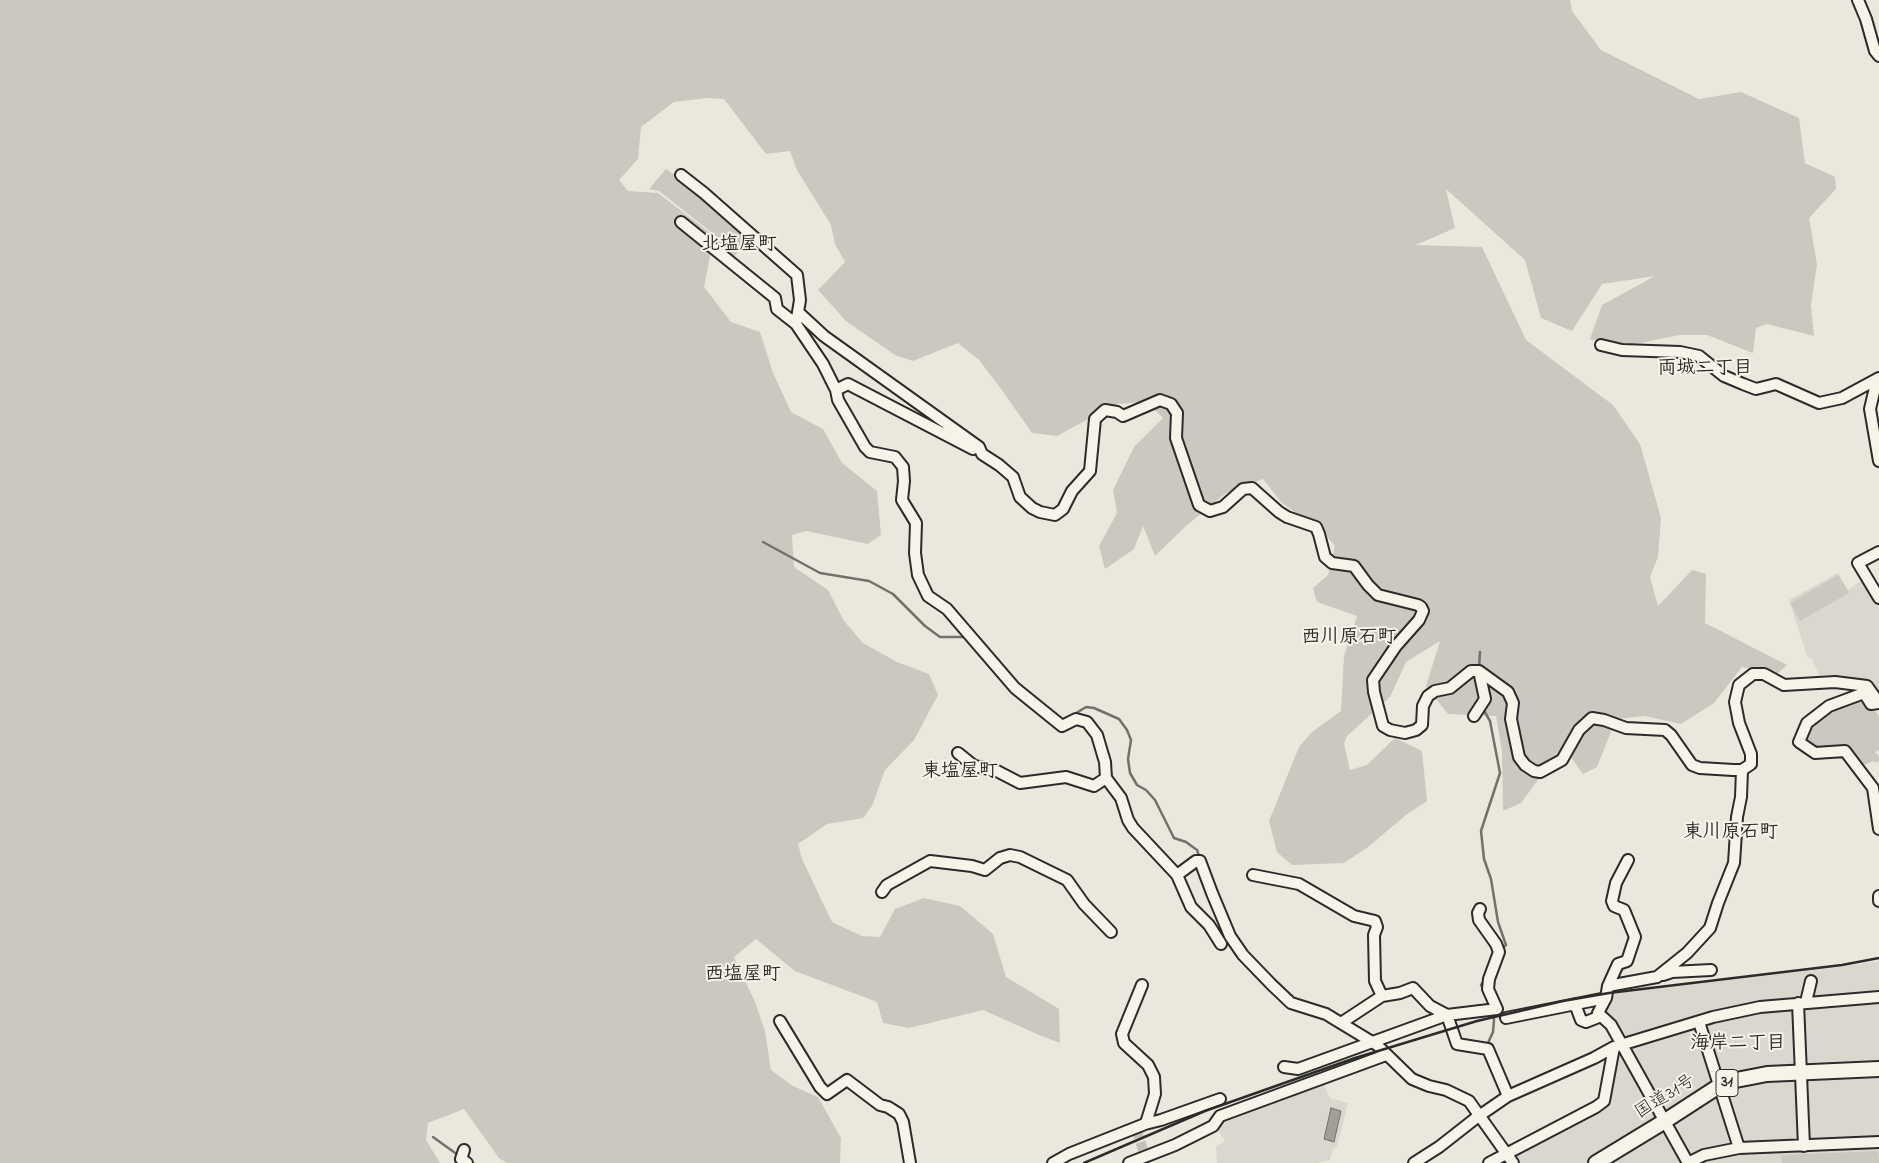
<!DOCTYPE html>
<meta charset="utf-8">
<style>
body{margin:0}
canvas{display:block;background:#ebe7dd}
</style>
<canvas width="1879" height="1163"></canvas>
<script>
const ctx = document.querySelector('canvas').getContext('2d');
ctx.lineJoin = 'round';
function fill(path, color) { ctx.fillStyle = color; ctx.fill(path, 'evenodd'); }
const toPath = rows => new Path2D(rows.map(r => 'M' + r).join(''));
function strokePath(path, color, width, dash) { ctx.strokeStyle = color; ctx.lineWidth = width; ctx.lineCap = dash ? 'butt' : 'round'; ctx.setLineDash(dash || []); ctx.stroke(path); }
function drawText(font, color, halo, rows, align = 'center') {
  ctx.font = font + ' "Indie Flower","Klee One",sans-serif'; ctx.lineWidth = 4; ctx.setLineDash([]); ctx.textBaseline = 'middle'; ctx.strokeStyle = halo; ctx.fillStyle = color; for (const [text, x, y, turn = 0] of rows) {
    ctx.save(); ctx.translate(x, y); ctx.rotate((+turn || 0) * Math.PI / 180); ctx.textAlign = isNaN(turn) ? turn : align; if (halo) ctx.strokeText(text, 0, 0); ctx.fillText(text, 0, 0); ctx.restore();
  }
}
const built = toPath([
 [1838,573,1848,590,1864,579,1879,607,1879,697,1864,681,1839,676,1819,675,1812,659,1807,656,1789,600],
 [1879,961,1879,1163,1490,1163,1603,1103,1616,1039,1600,1016,1609,994,1840,967],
 [1322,1081,1330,1098,1348,1103,1337,1147,1333,1149,1330,1160,1317,1163,1217,1163,1216,1147,1225,1141,1217,1129,1224,1117]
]);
const green = toPath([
 [0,0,1570,0,1572,11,1601,50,1699,99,1741,92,1799,118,1805,163,1835,177,1836,189,1809,218,1817,264,1811,305,1814,336,1767,324,1756,328,1753,353,1707,335,1680,335,1625,346,1590,339,1602,305,1655,276,1602,284,1572,331,1541,318,1525,260,1446,189,1455,228,1416,245,1482,247,1526,340,1613,405,1640,444,1661,518,1658,557,1650,577,1658,606,1692,570,1706,574,1705,623,1787,665,1776,675,1742,667,1714,703,1681,724,1645,716,1616,719,1597,767,1583,774,1563,746,1521,803,1503,811,1502,752,1496,716,1448,714,1426,686,1440,641,1406,662,1390,697,1347,736,1344,744,1350,770,1367,765,1395,738,1422,751,1427,801,1406,815,1368,847,1344,863,1292,865,1277,852,1269,821,1299,747,1312,732,1341,711,1344,656,1357,616,1317,602,1313,588,1328,575,1335,546,1325,534,1282,503,1263,479,1226,493,1186,526,1155,556,1143,526,1134,549,1105,569,1099,546,1117,513,1113,490,1134,447,1163,418,1147,402,1116,404,1057,436,1032,433,999,386,979,360,958,343,913,361,895,355,846,321,818,290,845,262,835,244,831,225,797,170,790,151,766,154,724,99,707,98,674,102,641,127,638,159,619,180,628,191,658,193,714,236,704,287,731,322,760,332,773,373,791,412,823,429,842,463,877,491,881,535,868,544,806,531,792,535,794,567,828,590,844,621,863,643,897,662,929,674,938,695,914,740,885,770,872,806,863,818,827,824,798,844,802,859,832,922,862,936,880,937,895,909,924,898,960,906,993,934,1006,977,1059,1009,1060,1043,1039,1035,983,1010,909,1028,883,1023,877,1002,795,971,756,939,734,957,755,1002,765,1031,771,1070,793,1086,818,1097,841,1138,840,1163,507,1163,499,1158,464,1109,428,1123,426,1140,440,1163,0,1163],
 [666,169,678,177,752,238,729,261,714,247,716,236,659,191,649,189],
 [1838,575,1849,593,1800,621,1790,603],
 [1863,695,1879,716,1879,750,1875,752,1879,756,1879,761,1876,763,1874,761,1862,766,1847,748,1823,749,1806,741,1811,720],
 [1878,1151,1879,1163,1782,1163,1781,1155]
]);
const water = toPath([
 [1331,1108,1341,1111,1334,1142,1324,1139,1331,1108]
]);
const stream = toPath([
 [763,542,820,573,869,581,893,594,925,626,940,637,963,637,967,635],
 [1479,668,1480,652],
 [1483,709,1490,721,1500,773,1481,831,1484,859,1491,879,1498,922,1506,945,1500,950],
 [1073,715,1086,707,1094,708,1119,719,1127,730,1131,740,1128,759,1130,773,1137,785,1146,790,1155,800,1174,838,1186,842,1197,850,1200,859],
 [1485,979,1481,985,1485,991],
 [1488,1043,1493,1032,1494,1020,1493,1012],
 [433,1137,458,1155]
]);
const minorTunnel = toPath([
 [1136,1128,1143,1150]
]);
const minor = toPath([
 [1858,0,1866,19,1875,51,1879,56],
 [681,175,704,193,797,275,800,300,796,324,823,364,836,390,838,400,865,447,870,452,895,457,903,467,904,481,902,500,916,523,915,553,918,575,928,596,947,609,1015,688,1062,726,1076,719,1087,722,1097,735,1105,762,1106,778,1121,798,1128,820,1133,828,1177,875,1191,907,1209,925,1221,944],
 [681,222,775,298,777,309,796,324],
 [798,312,824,336,979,447,982,454,999,465,1013,477,1020,497,1032,508,1040,512,1055,515,1063,509,1072,491,1090,471,1095,419,1105,410,1117,412,1123,416,1160,400,1171,404,1177,413,1176,438,1199,505,1210,511,1223,507,1243,489,1252,488,1279,512,1287,517,1316,527,1319,534,1325,557,1332,563,1354,566,1368,585,1378,595,1418,605,1421,607,1423,611,1419,620,1396,646,1373,680,1374,692,1383,726,1390,730,1405,733,1416,730,1422,725,1423,706,1428,696,1435,691,1450,688,1471,671,1479,671,1508,692,1513,703,1511,719,1519,757,1525,765,1534,771,1540,772,1562,760,1579,730,1592,718,1604,720,1626,728,1665,730,1671,735,1692,765,1700,768,1733,770,1742,770,1751,764,1751,754,1739,723,1735,702,1739,685,1753,674,1764,674,1784,685,1835,682,1867,686,1879,703],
 [1601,345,1622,350,1680,352,1699,356,1724,376,1743,384,1756,389,1776,384,1819,403,1842,398,1879,378],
 [1877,379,1870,409,1879,461],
 [836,390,848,384,973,449],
 [1879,552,1858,563,1879,598],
 [1879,703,1871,704,1864,693,1829,706,1807,723,1799,742,1815,753,1845,751,1873,788,1879,829],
 [1474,716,1485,699,1479,671],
 [958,753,974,766,995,770,1020,783,1066,777,1094,786,1106,778],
 [1628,860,1616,883,1612,901,1614,906,1624,910,1635,937,1627,961,1618,964,1608,986,1606,998,1598,1013,1611,1025,1688,1163],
 [1177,875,1196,861,1200,861,1212,893,1230,936,1243,955,1271,984,1291,1003,1326,1014,1377,1045,1412,1079,1429,1086,1446,1090,1469,1101,1513,1163],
 [1253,875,1299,884,1354,916,1375,921,1377,927,1374,935,1375,981,1382,996],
 [882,892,887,885,930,861,972,866,985,870,1000,858,1010,855,1020,857,1067,880,1084,904,1111,932],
 [1879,896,1879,901],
 [1663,975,1672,972,1711,970],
 [1608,986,1657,977,1687,953,1710,928,1718,903,1734,863,1737,817,1741,797,1742,770],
 [1806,1002,1811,981],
 [1798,1003,1804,1146],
 [1575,1004,1581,1020,1586,1022,1601,1016],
 [1506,1018,1606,998],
 [780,1021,820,1087,827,1094,847,1080,880,1105,888,1107,899,1114,903,1122,910,1163],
 [1699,1022,1739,1148],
 [1341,1023,1382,996,1400,993,1413,988,1430,1006,1447,1015,1457,1044,1488,1049,1508,1096],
 [1284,1067,1298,1069,1447,1015,1497,1009,1488,989,1489,979,1499,952,1496,944,1479,920,1478,913,1480,909],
 [1145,1124,1161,1120,1220,1099],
 [464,1150,461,1159,467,1163],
 [1053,1163,1069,1154,1145,1124,1147,1120,1155,1094,1154,1077,1148,1065,1124,1043,1122,1034,1142,985],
 [1129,1163,1175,1145,1213,1126,1220,1116,1386,1055],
 [1414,1163,1439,1147,1476,1118,1508,1096,1594,1058,1614,1047,1713,1017,1760,1007,1879,997],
 [1489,1163,1596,1107,1604,1101,1614,1047],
 [1688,1163,1704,1155,1739,1148,1879,1142]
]);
const highway = toPath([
 [1596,1163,1665,1121,1719,1086,1736,1080,1767,1074,1879,1069]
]);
const rail = toPath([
 [1084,1163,1205,1111,1355,1058,1477,1021,1563,1001,1609,993,1842,965,1879,958]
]);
const shields = [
 [1727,1083,22]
];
const shieldNames = [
 ["31",1727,1083]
];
const streetNames = [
 ["国道31号",1666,1098,-32]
];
const neighbourhoodNames = [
 ["北塩屋町",739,246],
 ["両城二丁目",1705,370],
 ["西川原石町",1349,639],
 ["東塩屋町",960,773],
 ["東川原石町",1731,834],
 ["西塩屋町",743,976],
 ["海岸二丁目",1738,1045]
];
fill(built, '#dbd7ce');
fill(green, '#cbc8bf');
fill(water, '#a29f98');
strokePath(water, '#72716c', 1);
strokePath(stream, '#72716c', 2.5);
strokePath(minorTunnel, '#c5c1b9', 10, [10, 5]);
strokePath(minor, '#2b2b2b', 14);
strokePath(highway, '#2b2b2b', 18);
strokePath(minor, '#f7f3e8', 10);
strokePath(highway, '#f7f3e8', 14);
strokePath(rail, '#2b2b2b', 2.5);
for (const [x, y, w] of shields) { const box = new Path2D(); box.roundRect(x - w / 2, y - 13.5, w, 27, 4); ctx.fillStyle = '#f7f3e8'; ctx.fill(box); strokePath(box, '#2b2b2b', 1); }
drawText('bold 16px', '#2b2b2b', null, shieldNames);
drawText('18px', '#2b2b2b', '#f7f3e8', streetNames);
drawText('bold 19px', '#2b2b2b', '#f7f3e8', neighbourhoodNames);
</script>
